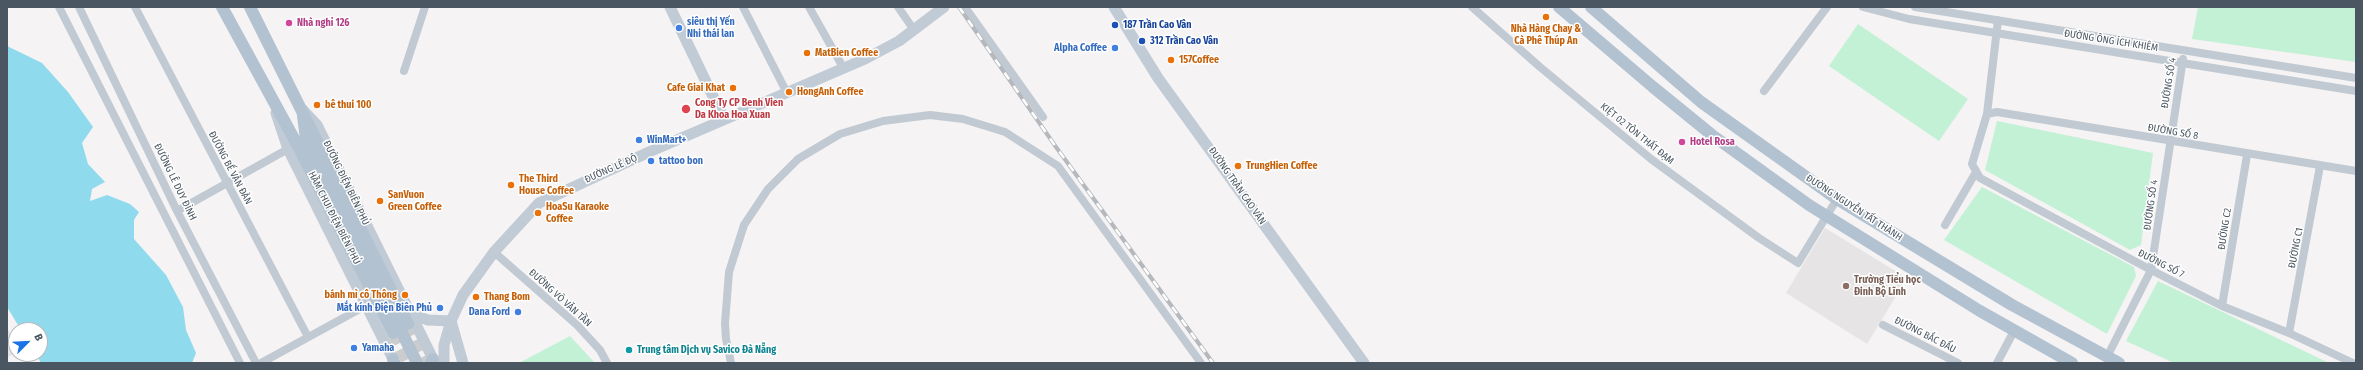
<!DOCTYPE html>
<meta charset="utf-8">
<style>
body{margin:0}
#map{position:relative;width:2363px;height:370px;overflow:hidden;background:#f5f3f3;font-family:"Fira Sans Condensed",sans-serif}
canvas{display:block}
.frame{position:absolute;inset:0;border:8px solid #4a5661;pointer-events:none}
.north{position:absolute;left:8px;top:322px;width:40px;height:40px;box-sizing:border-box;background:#fff;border:1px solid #b7bbc0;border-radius:50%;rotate:66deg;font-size:11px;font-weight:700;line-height:16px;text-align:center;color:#4a5661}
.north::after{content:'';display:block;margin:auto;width:14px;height:18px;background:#1a73e8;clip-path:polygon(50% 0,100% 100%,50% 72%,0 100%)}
</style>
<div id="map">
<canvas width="2363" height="370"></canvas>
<div class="frame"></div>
<div class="north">B</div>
</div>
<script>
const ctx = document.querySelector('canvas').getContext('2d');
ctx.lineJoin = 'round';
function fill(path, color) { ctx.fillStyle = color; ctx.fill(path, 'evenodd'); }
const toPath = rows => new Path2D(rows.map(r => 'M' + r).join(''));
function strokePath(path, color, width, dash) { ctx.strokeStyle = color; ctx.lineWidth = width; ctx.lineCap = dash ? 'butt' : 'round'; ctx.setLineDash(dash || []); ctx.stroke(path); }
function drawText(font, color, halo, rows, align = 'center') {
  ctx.font = font + ' "Fira Sans Condensed",sans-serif'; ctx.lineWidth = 3; ctx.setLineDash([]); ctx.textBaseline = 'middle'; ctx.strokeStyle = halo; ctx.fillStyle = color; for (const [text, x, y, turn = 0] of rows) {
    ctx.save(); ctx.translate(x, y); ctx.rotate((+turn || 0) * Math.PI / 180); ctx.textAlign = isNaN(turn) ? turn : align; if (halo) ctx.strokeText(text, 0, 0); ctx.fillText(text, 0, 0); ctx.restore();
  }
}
const education = toPath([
 [1825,228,1907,278,1867,344,1786,293]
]);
const airport = toPath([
 [7,328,16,342,16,352,7,358]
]);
const green = toPath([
 [2198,7,2356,7,2356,62,2192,39],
 [1858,24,1968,99,1939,141,1829,66],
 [1997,121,2153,153,2141,245,2130,250,1985,170],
 [1982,187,2134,267,2136,276,2107,334,1944,240],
 [2158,281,2329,363,2174,363,2126,341],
 [570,336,595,363,519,363]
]);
const water = toPath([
 [7,46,42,63,68,92,93,127,82,143,88,164,105,182,92,189,90,201,107,195,130,204,139,212,134,220,134,239,166,275,183,307,186,330,196,353,192,363,41,363,36,354,40,354,40,330,21,330,7,307]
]);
const primaryTunnel = toPath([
 [408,324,426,363],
 [393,333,408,363]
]);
const street = toPath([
 [59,7,240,363],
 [79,7,177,211,256,363],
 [135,7,308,337],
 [743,7,787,93],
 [809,7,844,69],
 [898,7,914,30],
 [965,7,1043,117],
 [1472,7,1540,67,1651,159,1759,238,1798,263,1837,199],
 [1863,7,1909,19,2356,91],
 [1915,7,2356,78],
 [1998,20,1987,114,1972,164,1980,178,2151,270,2222,306,2289,333,2353,363],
 [404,71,425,7],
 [1764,91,1827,7],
 [1987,114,1997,112,2356,171],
 [177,211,288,149],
 [1945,225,1976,172],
 [494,252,577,325,600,350,607,363],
 [2222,306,2247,155],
 [1883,325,1958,363],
 [2289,333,2320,166],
 [2107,357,2151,270,2183,59],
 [261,363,367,305],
 [731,363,726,339,725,323,729,272,744,225,768,189,798,159,840,134,883,121,930,115,963,119,1005,132,1058,166,1201,363],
 [1997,363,2014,331]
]);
const secondary = toPath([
 [670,7,724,119],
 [1114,7,1158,78,1364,363],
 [302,109,317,125,435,363],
 [276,113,288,149,395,363],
 [411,309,419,317,428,320,451,321,463,363],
 [444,363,444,345,451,321,463,295,494,252,539,203,649,152,865,59,899,41,944,7]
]);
const primary = toPath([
 [222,7,298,146,393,333],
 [250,7,408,324],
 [1559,7,1653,87,1712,135,1809,205,1980,311,2072,363],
 [1591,7,1701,102,1837,199,2012,305,2119,363],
 [303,116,306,139,417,363],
 [393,359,394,363],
 [431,363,433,359]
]);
const rail = toPath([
 [959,7,1056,147,1213,363]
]);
const markers = [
 [1546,17,4,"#e8710a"],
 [289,23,4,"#d1479c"],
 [1115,25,4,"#1a4fb4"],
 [679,28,4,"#3f7fe0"],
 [1142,41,4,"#1a4fb4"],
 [1115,48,4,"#3f7fe0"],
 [807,53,4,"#e8710a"],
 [1171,60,4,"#e8710a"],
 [733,88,4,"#e8710a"],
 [789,92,4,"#e8710a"],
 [317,105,4,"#e8710a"],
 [686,109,5,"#e0444e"],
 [639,140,4,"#3f7fe0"],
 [1682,142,4,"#d1479c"],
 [651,161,4,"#3f7fe0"],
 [1238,166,4,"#e8710a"],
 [511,185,4,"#e8710a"],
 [380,201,4,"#e8710a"],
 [538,213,4,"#e8710a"],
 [1846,286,4,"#8d6e63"],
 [405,295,4,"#e8710a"],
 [476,297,4,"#e8710a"],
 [440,308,4,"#3f7fe0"],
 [518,312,4,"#3f7fe0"],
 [354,348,4,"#3f7fe0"],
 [629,350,4,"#0f9aa8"]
];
const shopNames = [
 ["siêu thị Yến",687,22],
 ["Nhi thái lan",687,34],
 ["Alpha Coffee",1107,48,"right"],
 ["WinMart+",647,140],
 ["tattoo bon",659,161],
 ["Mắt kính Điện Biên Phủ",432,308,"right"],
 ["Dana Ford",510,312,"right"],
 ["Yamaha",362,348]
];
const hotelNames = [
 ["Nhà nghỉ 126",297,23],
 ["Hotel Rosa",1690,142]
];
const transitNames = [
 ["187 Trần Cao Vân",1123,25],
 ["312 Trần Cao Vân",1150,41]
];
const foodNames = [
 ["Nhà Hàng Chay &",1546,29,"center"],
 ["Cà Phê Thúp An",1546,41,"center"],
 ["MatBien Coffee",815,53],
 ["157Coffee",1179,60],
 ["Cafe Giai Khat",725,88,"right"],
 ["HongAnh Coffee",797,92],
 ["bê thui 100",325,105],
 ["TrungHien Coffee",1246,166],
 ["The Third",519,179],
 ["House Coffee",519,191],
 ["SanVuon",388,195],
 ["Green Coffee",388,207],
 ["HoaSu Karaoke",546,207],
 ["Coffee",546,219],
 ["bánh mì cô Thông",397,295,"right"],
 ["Thang Bom",484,297]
];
const streetNames = [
 ["ĐƯỜNG ÔNG ÍCH KHIÊM",2111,41,9],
 ["ĐƯỜNG SỐ 4",2169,83,-81],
 ["ĐƯỜNG SỐ 8",2173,132,10],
 ["KIỆT 02 TÔN THẤT ĐẠM",1637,134,39],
 ["ĐƯỜNG BẾ VĂN ĐÀN",230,168,62],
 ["ĐƯỜNG LÊ ĐỘ",611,169,-24],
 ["ĐƯỜNG LÊ DUY ĐÌNH",175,182,64],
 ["ĐƯỜNG ĐIỆN BIÊN PHỦ",346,183,64],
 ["ĐƯỜNG TRẦN CAO VÂN",1237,186,55],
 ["ĐƯỜNG SỐ 4",2151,205,-82],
 ["ĐƯỜNG NGUYỄN TẤT THÀNH",1854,208,33],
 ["HẦM CHUI ĐIỆN BIÊN PHỦ",334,218,63],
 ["ĐƯỜNG C2",2225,229,-81],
 ["ĐƯỜNG C1",2296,248,-79],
 ["ĐƯỜNG SỐ 7",2161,264,27],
 ["ĐƯỜNG VÕ VĂN TẦN",560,298,42],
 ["ĐƯỜNG BẮC ĐẨU",1925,335,27]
];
const healthNames = [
 ["Cong Ty CP Benh Vien",695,103],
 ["Da Khoa Hoa Xuan",695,115]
];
const educationNames = [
 ["Trường Tiểu học",1854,280],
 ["Đinh Bộ Lĩnh",1854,292]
];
const cultureNames = [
 ["Trung tâm Dịch vụ Savico Đà Nẵng",637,350]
];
fill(education, '#e6e4e5');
fill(airport, '#e2e4e7');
fill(green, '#c3f1d5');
fill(water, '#90daee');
strokePath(primaryTunnel, '#caccce', 12, [12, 6]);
strokePath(street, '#c1cad2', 8);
strokePath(secondary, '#c1cbd6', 11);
strokePath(primary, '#b3c2d1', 12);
strokePath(rail, '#b5b8bd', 4);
strokePath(rail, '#fff', 2.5, [8]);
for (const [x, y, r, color] of markers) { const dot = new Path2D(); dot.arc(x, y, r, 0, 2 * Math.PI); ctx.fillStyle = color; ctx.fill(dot); strokePath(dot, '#fff', 1.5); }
drawText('bold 10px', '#366cbe', '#fff', shopNames, 'left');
drawText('bold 10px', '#b23c85', '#fff', hotelNames, 'left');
drawText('bold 10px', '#164399', '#fff', transitNames, 'left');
drawText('bold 10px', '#c56008', '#fff', foodNames, 'left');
drawText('10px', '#4a5661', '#fff', streetNames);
drawText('bold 10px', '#be3a42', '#fff', healthNames, 'left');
drawText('bold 10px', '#785e54', '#fff', educationNames, 'left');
drawText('bold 10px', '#0d838f', '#fff', cultureNames, 'left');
</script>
